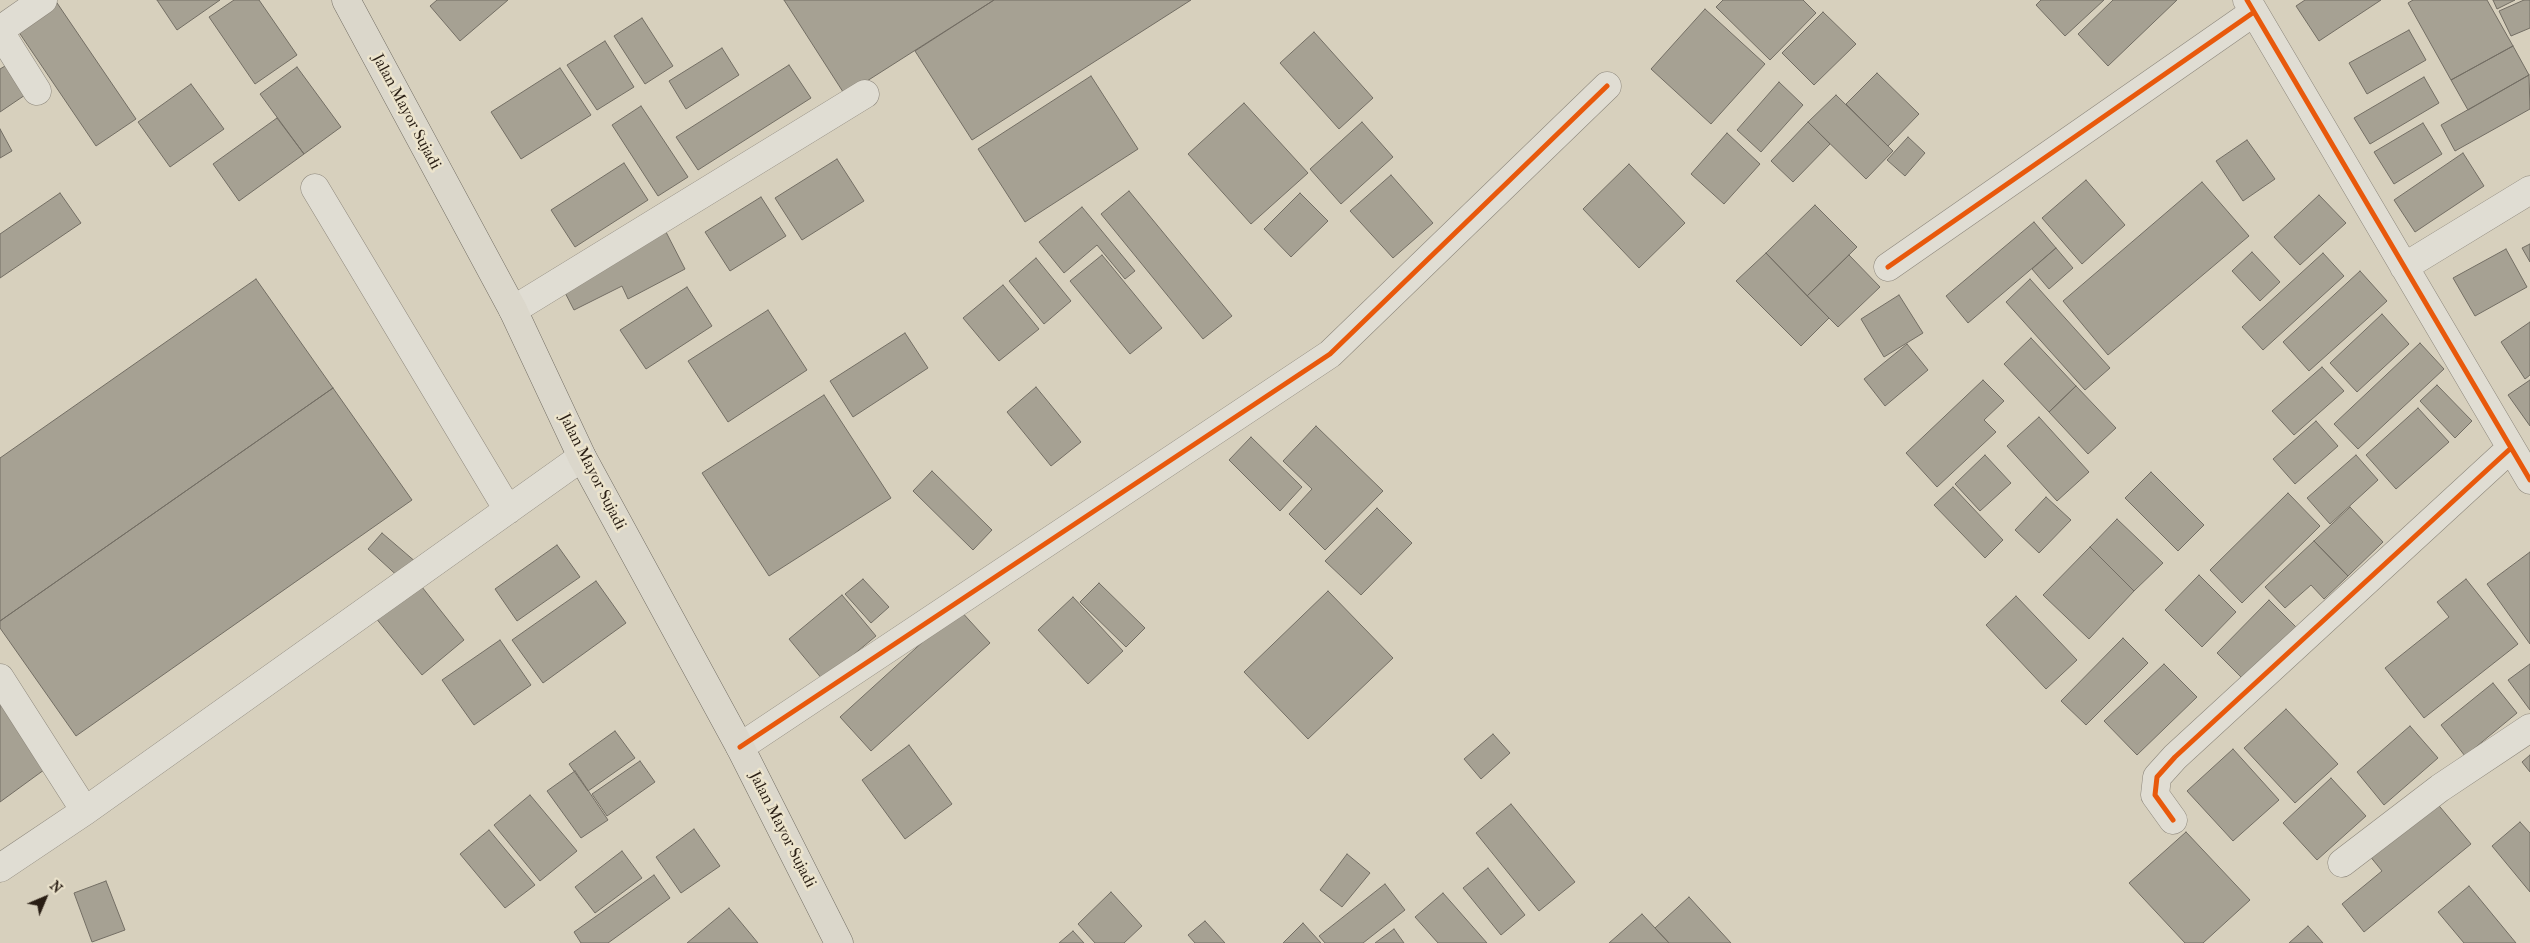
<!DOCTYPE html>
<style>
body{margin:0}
#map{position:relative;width:2530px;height:943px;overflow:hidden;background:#d7d0bd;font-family:"IM FELL French Canon",serif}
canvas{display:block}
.north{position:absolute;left:20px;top:873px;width:50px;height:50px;-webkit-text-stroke:4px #ece4cd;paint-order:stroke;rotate:45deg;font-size:14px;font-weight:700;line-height:20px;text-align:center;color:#291e14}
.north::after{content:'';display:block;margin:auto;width:18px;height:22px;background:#291e14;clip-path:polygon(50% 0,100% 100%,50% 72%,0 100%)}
</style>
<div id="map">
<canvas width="2530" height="943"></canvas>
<div class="north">N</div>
</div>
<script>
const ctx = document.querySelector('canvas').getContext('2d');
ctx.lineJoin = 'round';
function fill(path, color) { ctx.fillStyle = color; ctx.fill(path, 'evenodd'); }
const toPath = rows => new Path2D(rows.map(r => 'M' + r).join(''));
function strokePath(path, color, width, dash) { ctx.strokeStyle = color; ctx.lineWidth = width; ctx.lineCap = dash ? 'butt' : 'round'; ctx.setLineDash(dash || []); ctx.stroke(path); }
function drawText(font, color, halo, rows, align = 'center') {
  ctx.font = font + ' "IM FELL French Canon",serif'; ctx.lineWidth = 5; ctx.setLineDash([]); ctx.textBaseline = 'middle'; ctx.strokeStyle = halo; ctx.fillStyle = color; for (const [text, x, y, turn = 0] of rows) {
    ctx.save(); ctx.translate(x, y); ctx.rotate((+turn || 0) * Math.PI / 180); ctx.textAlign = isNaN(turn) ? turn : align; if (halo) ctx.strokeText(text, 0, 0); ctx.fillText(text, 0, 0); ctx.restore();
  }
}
const building = toPath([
 [55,0,136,119,96,146,14,25,55,0],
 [157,0,220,0,177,30,157,0],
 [234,0,259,0,297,55,255,84,209,17,234,0],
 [437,0,508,0,460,41,430,6,437,0],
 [784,0,994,0,845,95,784,0],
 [994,0,1191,0,972,140,915,51,994,0],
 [1723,0,1803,0,1816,13,1770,60,1716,7,1723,0],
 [2041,0,2104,0,2065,36,2036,5,2041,0],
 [2113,0,2177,0,2108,66,2078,34,2113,0],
 [2305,0,2381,0,2319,41,2296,6,2305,0],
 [2413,0,2487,0,2513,46,2451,80,2408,3,2413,0],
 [2493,0,2515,0,2497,9,2493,0],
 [2524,0,2530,0,2530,28,2511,36,2499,11,2524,0],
 [1705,9,1765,64,1711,124,1651,69,1705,9],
 [1823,12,1856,44,1814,85,1782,53,1823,12],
 [642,18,673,66,645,84,614,36,642,18],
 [2409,30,2426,60,2367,94,2349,63,2409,30],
 [1314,32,1373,98,1339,129,1280,63,1314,32],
 [605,41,634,87,597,110,567,65,605,41],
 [2513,46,2529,75,2468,110,2451,80,2513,46],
 [722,48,739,75,686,109,669,81,722,48],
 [12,62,31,91,0,112,0,69,12,62],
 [789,65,811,98,698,170,676,137,789,65],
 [297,67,341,127,304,154,260,94,297,67],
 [560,68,591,115,521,159,491,112,560,68],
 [1877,73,1919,114,1888,146,1846,104,1877,73],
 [2529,75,2530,109,2455,151,2441,125,2529,75],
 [1091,76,1138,149,1025,222,978,149,1091,76],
 [2424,77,2439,103,2370,144,2354,118,2424,77],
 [1779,82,1803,105,1761,152,1737,130,1779,82],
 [191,84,224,129,170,167,138,122,191,84],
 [1836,95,1893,151,1866,179,1808,122,1836,95],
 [1244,103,1308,173,1251,224,1188,154,1244,103],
 [641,106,688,177,658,196,612,125,641,106],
 [277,118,304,154,239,201,213,164,277,118],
 [1362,122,1393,157,1341,204,1310,169,1362,122],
 [1808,122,1830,144,1793,182,1771,161,1808,122],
 [2423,123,2442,154,2394,184,2374,152,2423,123],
 [0,129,12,151,0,158,0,129],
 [1727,133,1760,164,1724,204,1691,174,1727,133],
 [1908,137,1925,153,1905,176,1887,160,1908,137],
 [2247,140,2275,179,2243,201,2216,161,2247,140],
 [2463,153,2484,186,2415,232,2394,200,2463,153],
 [837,159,864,201,802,240,775,198,837,159],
 [624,163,648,200,575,247,551,210,624,163],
 [1629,164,1685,223,1639,268,1583,209,1629,164],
 [1391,175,1433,223,1393,258,1350,211,1391,175],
 [2086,180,2125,225,2082,264,2042,218,2086,180],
 [2202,182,2249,236,2108,355,2063,301,2202,182],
 [1129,191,1232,316,1203,339,1101,214,1129,191],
 [60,193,81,223,0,278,0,234,60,193],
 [1300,193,1328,221,1291,257,1264,229,1300,193],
 [2319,195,2346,223,2300,265,2274,237,2319,195],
 [761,197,786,236,730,271,705,232,761,197],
 [1815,205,1857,247,1807,296,1766,253,1815,205],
 [1082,207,1135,271,1125,279,1097,245,1064,273,1039,242,1082,207],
 [2034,222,2056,248,1968,323,1946,296,2034,222],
 [666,232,685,269,628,299,622,286,574,310,561,285,666,232],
 [2530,244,2530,262,2522,248,2530,244],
 [2056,248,2073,268,2049,289,2032,269,2056,248],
 [2506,249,2527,287,2475,316,2453,278,2506,249],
 [2252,252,2280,282,2260,301,2232,271,2252,252],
 [1766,253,1829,318,1801,346,1736,281,1766,253],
 [2323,253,2344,276,2263,350,2242,327,2323,253],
 [1102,255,1162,328,1130,354,1070,281,1102,255],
 [1849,255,1880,287,1838,327,1807,296,1849,255],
 [1036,258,1071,301,1044,324,1009,281,1036,258],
 [2360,271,2387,301,2309,371,2283,342,2360,271],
 [256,279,333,388,0,621,0,458,256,279],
 [2030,279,2110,368,2085,390,2006,302,2030,279],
 [1003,285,1039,329,999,361,963,318,1003,285],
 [687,287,712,326,646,369,620,330,687,287],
 [1899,295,1923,333,1884,357,1861,319,1899,295],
 [768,310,807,370,728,422,688,361,768,310],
 [2382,314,2409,344,2357,392,2330,363,2382,314],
 [2530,322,2530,375,2525,379,2501,342,2530,322],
 [905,333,928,368,853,417,830,381,905,333],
 [2031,338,2076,386,2049,412,2004,364,2031,338],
 [2420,343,2444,369,2358,449,2334,424,2420,343],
 [1907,344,1928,370,1885,406,1864,379,1907,344],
 [2322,367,2344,391,2294,435,2272,411,2322,367],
 [1983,380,2004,401,1984,420,1996,432,1937,487,1906,453,1983,380],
 [2530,380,2530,426,2508,395,2530,380],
 [2437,385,2472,421,2455,438,2420,401,2437,385],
 [2076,386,2116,428,2088,454,2049,412,2076,386],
 [1036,387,1081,442,1051,466,1007,412,1036,387],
 [333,388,412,500,76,736,0,628,0,621,333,388],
 [824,395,891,498,769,576,702,473,824,395],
 [2418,408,2449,442,2396,489,2366,455,2418,408],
 [2039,417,2089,472,2057,501,2007,446,2039,417],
 [2316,421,2338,446,2295,484,2273,459,2316,421],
 [1316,426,1383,491,1325,550,1289,514,1312,489,1283,461,1316,426],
 [1251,437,1302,487,1280,511,1229,460,1251,437],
 [1985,455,2011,483,1980,511,1955,484,1985,455],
 [2356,455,2378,480,2330,524,2307,498,2356,455],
 [932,471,992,530,973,550,913,491,932,471],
 [2151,472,2204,525,2178,551,2125,498,2151,472],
 [1953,487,2003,540,1985,558,1934,505,1953,487],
 [2288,493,2320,526,2242,603,2210,570,2288,493],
 [2046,497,2071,520,2039,553,2015,530,2046,497],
 [2350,507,2383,542,2348,576,2314,541,2350,507],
 [1377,508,1412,543,1361,595,1325,561,1377,508],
 [2117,519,2163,563,2134,591,2090,547,2117,519],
 [382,533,417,563,402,580,368,549,382,533],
 [2314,541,2348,576,2324,599,2311,585,2285,608,2265,587,2314,541],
 [557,545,580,577,517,621,495,589,557,545],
 [2090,547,2134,591,2089,639,2043,595,2090,547],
 [2530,552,2530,644,2487,584,2530,552],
 [2199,575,2236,612,2202,647,2165,610,2199,575],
 [863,579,889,607,871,623,845,594,863,579],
 [2466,579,2518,644,2424,718,2385,668,2449,617,2437,602,2466,579],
 [596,581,626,623,543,683,512,640,596,581],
 [418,582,464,640,422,675,375,617,418,582],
 [1099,583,1145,628,1126,647,1080,602,1099,583],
 [1328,591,1393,658,1308,739,1244,672,1328,591],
 [842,595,876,636,823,680,789,639,842,595],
 [2016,596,2077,660,2046,689,1986,625,2016,596],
 [1073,597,1123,651,1088,684,1038,630,1073,597],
 [2269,600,2297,628,2245,681,2217,653,2269,600],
 [959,609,990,643,871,751,840,717,959,609],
 [2123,638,2148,663,2086,725,2061,701,2123,638],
 [500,640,531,685,474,725,442,680,500,640],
 [2164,664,2197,697,2137,755,2104,721,2164,664],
 [2530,664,2530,710,2508,680,2530,664],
 [2493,683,2517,713,2465,756,2441,725,2493,683],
 [0,700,48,767,0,802,0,700],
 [2286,709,2338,764,2295,803,2244,748,2286,709],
 [2410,726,2438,758,2384,805,2357,772,2410,726],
 [615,731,635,758,588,791,569,764,615,731],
 [1493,734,1510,753,1481,779,1464,759,1493,734],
 [909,745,952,804,905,839,862,780,909,745],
 [2233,749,2279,800,2233,841,2187,791,2233,749],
 [2530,755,2530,772,2522,762,2530,755],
 [640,761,655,782,607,816,592,794,640,761],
 [575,771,608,820,581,838,547,791,575,771],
 [2331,778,2366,816,2317,860,2283,823,2331,778],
 [530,795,577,851,540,881,494,825,530,795],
 [2435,801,2471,844,2364,932,2342,904,2382,871,2369,855,2435,801],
 [1511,804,1575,882,1539,911,1476,833,1511,804],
 [2520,822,2530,833,2530,892,2492,846,2520,822],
 [694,829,720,866,681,893,656,857,694,829],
 [489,830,535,885,505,908,460,854,489,830],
 [2186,832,2250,900,2203,943,2185,943,2129,883,2186,832],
 [622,851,642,878,595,913,575,887,622,851],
 [1347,854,1370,873,1342,907,1320,890,1347,854],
 [1488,868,1525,915,1501,935,1463,888,1488,868],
 [654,875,670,898,608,943,581,943,574,932,654,875],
 [106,881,125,930,92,942,74,893,106,881],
 [1385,884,1405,910,1363,943,1325,943,1319,936,1385,884],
 [2469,886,2516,943,2464,943,2438,912,2469,886],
 [1111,892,1142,926,1124,943,1095,943,1078,924,1111,892],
 [1443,893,1487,943,1438,943,1415,917,1443,893],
 [1689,897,1731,943,1669,943,1655,928,1689,897],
 [729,908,758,943,687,943,729,908],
 [1642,914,1669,943,1609,943,1642,914],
 [1205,921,1225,943,1195,943,1188,935,1205,921],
 [1303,923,1321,943,1283,943,1303,923],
 [2308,926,2323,943,2289,943,2308,926],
 [1394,929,1404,943,1375,943,1394,929],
 [1073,931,1084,943,1059,943,1073,931]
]);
const minor = toPath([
 [2247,0,2530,480],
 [0,30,43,0],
 [0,32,37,91],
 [315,188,508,510],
 [1888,267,2254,12],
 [2404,267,2530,190],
 [513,310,865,94],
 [0,678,85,811],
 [740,747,1330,354,1607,86],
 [2173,820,2155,795,2157,777,2175,757,2511,448],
 [2342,863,2440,788,2530,728],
 [0,868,85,811,582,457]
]);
const highway = toPath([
 [346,0,513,310,582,457,740,747,839,943]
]);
const cycleway = toPath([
 [2247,0,2530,480],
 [1888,267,2254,12],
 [740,747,1330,354,1607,86],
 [2173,820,2155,795,2157,777,2175,757,2511,448]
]);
const streetNames = [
 ["Jalan Mayor Sujadi",406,112,62],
 ["Jalan Mayor Sujadi",592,472,63],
 ["Jalan Mayor Sujadi",782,830,63]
];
fill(building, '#a6a193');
strokePath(building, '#736e64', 1);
strokePath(minor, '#8c867b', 29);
strokePath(highway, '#736e64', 29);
strokePath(minor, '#e0ddd3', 28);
strokePath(highway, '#dbd7cb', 28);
strokePath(cycleway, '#e8590c', 5);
drawText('16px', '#291e14', '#ece4cd', streetNames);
</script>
